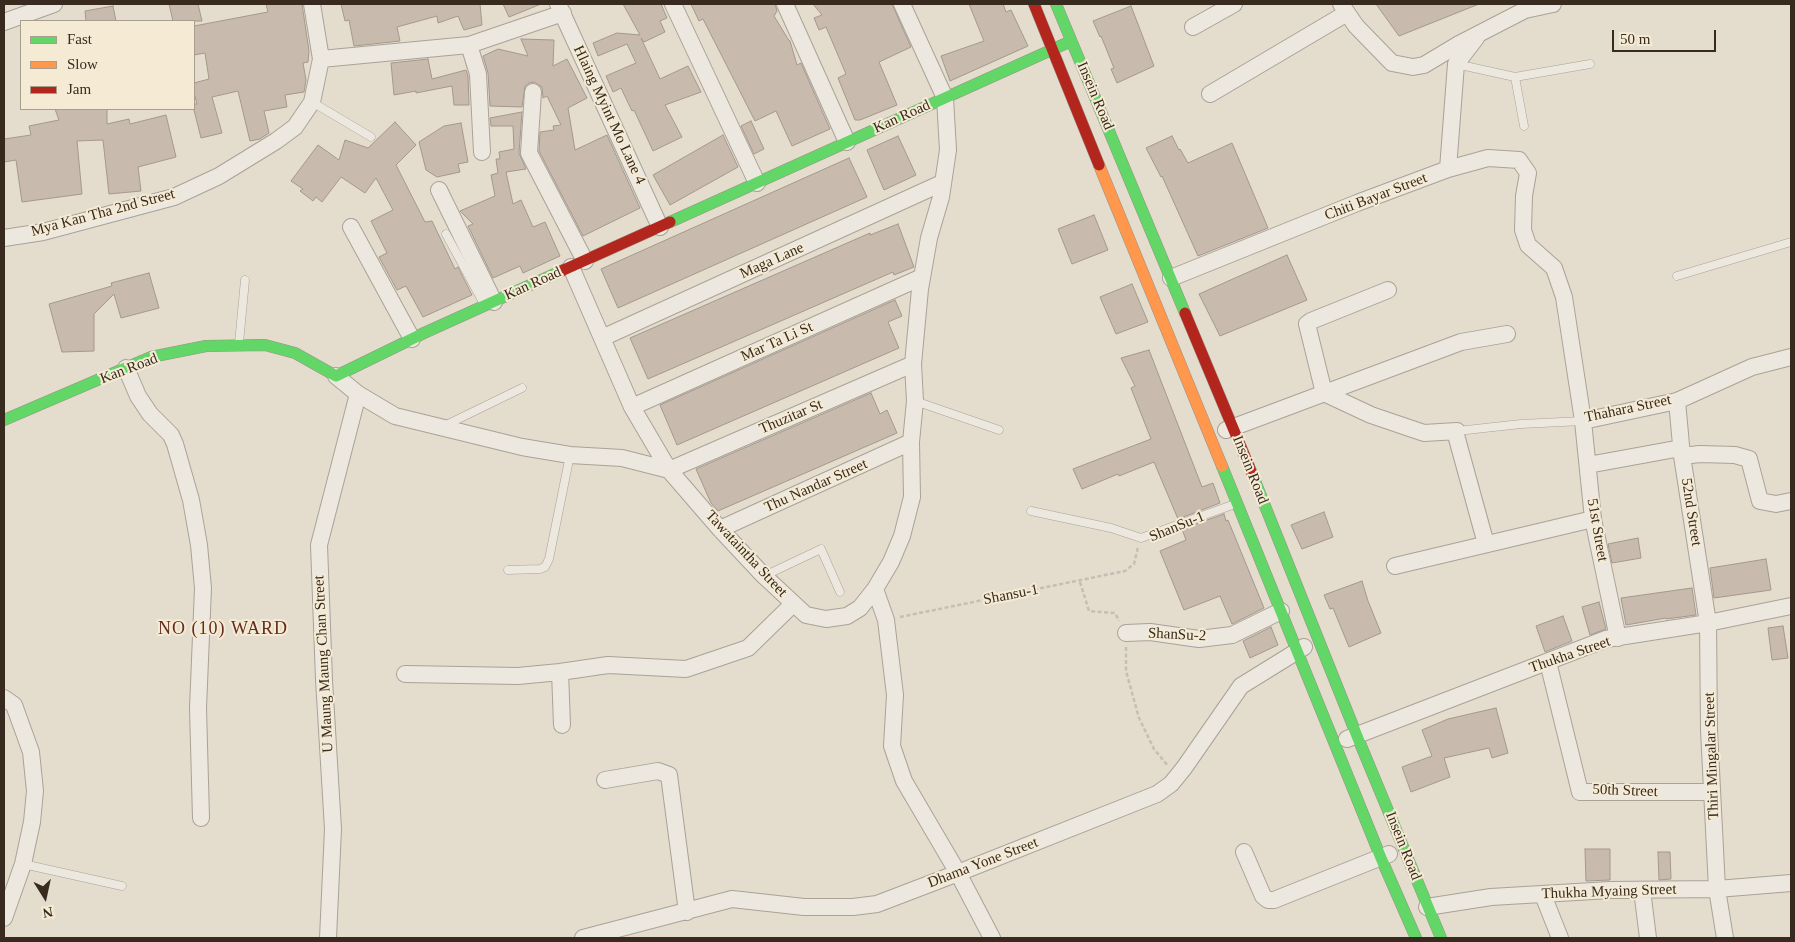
<!DOCTYPE html>
<style>
body{margin:0}
#map{position:relative;width:1795px;height:942px;overflow:hidden;background:#e4dccd;font-family:Georgia,serif}
canvas{display:block}
.frame{position:absolute;inset:0;border:5px solid #382a1f;pointer-events:none}
.legend{position:absolute;left:20px;top:20px;width:175px;height:90px;box-sizing:border-box;background:#f5ebd4;border:1px solid #a99e8c;margin:0;padding:6px 9px;list-style:none;font-size:15px;color:#382a1f}
.legend li{display:flex;align-items:center;gap:10px;height:25px}
.legend b{width:25px;border:1px solid #a99e8c}
.north{position:absolute;left:20px;top:872px;width:50px;height:50px;-webkit-text-stroke:4px #f5ebd4;paint-order:stroke;rotate:170deg;font-size:14px;font-weight:700;line-height:20px;text-align:center;color:#382a1f}
.north::after{content:'';display:block;margin:auto;width:18px;height:22px;background:#382a1f;clip-path:polygon(50% 0,100% 100%,50% 72%,0 100%)}
.scale{position:absolute;left:1612px;top:30px;width:104px;height:22px;box-sizing:border-box;border:2px solid #382a1f;border-top:0;padding-left:6px;font-size:15px;line-height:18px;white-space:nowrap;color:#382a1f;-webkit-text-stroke:4px #f5ebd4;paint-order:stroke}
</style>
<div id="map">
<canvas width="1795" height="942"></canvas>
<div class="frame"></div>
<ul class="legend">
<li><b style="height:6px;background:#63d668"></b>Fast</li>
<li><b style="height:6px;background:#ff974d"></b>Slow</li>
<li><b style="height:6px;background:#b3261e"></b>Jam</li>
</ul>
<div class="north">N</div>
<div class="scale">50 m</div>
</div>
<script>
const ctx = document.querySelector('canvas').getContext('2d');
ctx.lineJoin = 'round';
function fill(path, color) { ctx.fillStyle = color; ctx.fill(path, 'evenodd'); }
const toPath = rows => new Path2D(rows.map(r => 'M' + r).join(''));
function strokePath(path, color, width, dash) { ctx.strokeStyle = color; ctx.lineWidth = width; ctx.lineCap = dash ? 'butt' : 'round'; ctx.setLineDash(dash || []); ctx.stroke(path); }
function drawText(font, color, halo, rows, align = 'center') {
  ctx.font = font + ' Georgia,serif'; ctx.lineWidth = 4; ctx.setLineDash([]); ctx.textBaseline = 'middle'; ctx.strokeStyle = halo; ctx.fillStyle = color; for (const [text, x, y, turn = 0] of rows) {
    ctx.save(); ctx.translate(x, y); ctx.rotate((+turn || 0) * Math.PI / 180); ctx.textAlign = isNaN(turn) ? turn : align; if (halo) ctx.strokeText(text, 0, 0); ctx.fillText(text, 0, 0); ctx.restore();
  }
}
const building = toPath([
 [169,4,198,4,202,21,173,21,169,4],
 [266,4,302,4,309,51,308,62,303,63,306,80,304,92,285,95,287,107,264,111,269,133,260,139,250,141,238,91,212,97,222,133,201,138,194,110,194,104,197,104,194,93,194,83,209,79,205,53,194,55,194,26,268,12,266,4],
 [341,4,480,4,482,25,464,30,458,16,438,23,437,16,397,27,400,41,354,46,349,20,345,21,341,4],
 [503,4,541,4,509,17,503,4],
 [623,4,661,4,667,18,660,21,665,32,644,42,641,38,660,79,688,66,701,92,665,105,682,137,653,151,634,110,632,111,621,88,613,92,606,76,636,63,627,44,598,56,593,43,617,33,640,35,623,4],
 [691,4,775,4,777,11,774,16,788,39,790,41,797,65,801,63,830,129,792,146,776,111,755,121,703,19,699,21,691,4],
 [813,4,892,4,911,47,879,62,897,105,860,120,855,120,838,78,846,74,826,27,819,30,814,18,822,15,813,4],
 [969,4,1003,4,1006,12,1011,10,1028,46,950,81,941,56,984,41,969,4],
 [1376,4,1479,4,1399,36,1376,4],
 [113,6,116,21,86,21,85,11,113,6],
 [1131,6,1154,66,1117,83,1111,69,1114,68,1101,36,1100,37,1093,21,1131,6],
 [521,39,554,40,553,66,567,59,587,98,568,108,575,150,607,135,640,208,583,236,539,151,540,132,554,130,553,126,561,125,547,96,543,98,542,87,534,82,529,83,525,86,522,107,490,106,488,73,483,56,498,49,528,56,521,39],
 [428,59,432,79,466,70,468,76,469,105,454,105,452,86,416,93,416,91,394,95,391,63,428,59],
 [55,109,107,109,107,124,129,119,130,124,166,115,176,157,138,167,141,191,109,194,103,140,77,141,82,194,22,202,16,160,4,162,4,139,31,135,29,126,59,120,55,109],
 [522,112,519,153,526,169,506,172,513,204,521,200,533,227,545,222,560,256,523,273,520,266,493,278,468,226,473,224,460,211,495,196,491,175,498,173,496,159,500,159,499,152,514,149,513,126,491,126,490,118,522,112],
 [751,121,764,149,754,154,741,126,751,121],
 [395,122,416,145,396,165,425,222,432,221,455,269,458,267,472,295,423,317,406,286,397,290,379,257,387,253,371,221,393,210,376,178,365,193,341,177,322,202,316,197,313,201,300,191,303,189,291,181,318,145,339,160,345,140,368,148,395,122],
 [461,123,468,162,458,164,460,172,437,177,426,170,419,142,444,126,461,123],
 [723,135,738,167,670,205,653,175,723,135],
 [898,136,916,175,884,190,867,150,898,136],
 [1172,136,1179,150,1180,149,1188,163,1232,143,1268,228,1198,256,1162,176,1161,177,1146,148,1172,136],
 [849,158,867,197,618,308,601,269,849,158],
 [1094,215,1108,250,1072,264,1058,229,1094,215],
 [898,224,914,267,894,275,893,272,648,379,630,338,870,233,870,235,898,224],
 [1287,255,1307,300,1220,336,1199,294,1287,255],
 [149,273,159,308,121,318,114,294,94,314,94,351,62,352,49,304,112,286,111,283,149,273],
 [1132,284,1148,322,1116,334,1100,297,1132,284],
 [895,300,902,316,888,322,899,348,677,445,660,405,895,300],
 [1149,350,1202,487,1213,483,1220,503,1178,519,1154,462,1119,476,1118,474,1082,489,1073,469,1151,439,1131,388,1135,386,1121,358,1149,350],
 [871,393,880,414,887,410,897,433,718,511,711,503,696,469,871,393],
 [1324,512,1333,537,1302,549,1291,525,1324,512],
 [1224,514,1226,521,1228,520,1264,608,1232,624,1220,596,1184,610,1160,551,1186,540,1182,529,1224,514],
 [1638,538,1641,558,1612,563,1608,544,1638,538],
 [1766,559,1771,590,1714,598,1710,568,1766,559],
 [1362,581,1368,601,1381,633,1349,647,1333,608,1330,609,1324,595,1362,581],
 [1692,588,1696,615,1666,619,1666,618,1626,625,1621,598,1692,588],
 [1599,602,1606,629,1590,635,1582,607,1599,602],
 [1563,616,1572,641,1545,652,1536,626,1563,616],
 [1783,626,1788,658,1772,660,1768,628,1783,626],
 [1271,627,1278,645,1250,658,1243,641,1271,627],
 [1496,708,1508,753,1492,758,1489,748,1444,758,1450,777,1411,792,1402,767,1432,756,1422,730,1448,719,1496,708],
 [1585,849,1610,849,1610,880,1586,881,1585,849],
 [1658,852,1670,852,1671,879,1659,880,1658,852]
]);
const path = toPath([
 [1080,582,1089,611,1115,613,1119,621],
 [900,617,1125,571,1134,564,1138,547],
 [1126,647,1126,671,1139,718,1154,749,1168,766]
]);
const lane = toPath([
 [1456,64,1515,77,1590,64],
 [1515,77,1524,126],
 [312,102,371,137],
 [446,234,484,304],
 [1677,276,1791,242],
 [239,343,245,280],
 [915,401,999,430],
 [444,426,522,388],
 [1457,431,1521,424,1583,421],
 [1031,511,1111,528,1141,538,1235,504],
 [508,570,540,569,545,567,549,559,570,455],
 [764,576,821,549,840,592],
 [23,864,122,886]
]);
const street = toPath([
 [558,4,660,227],
 [673,4,757,183],
 [785,4,847,142],
 [1341,4,1356,26,1392,63,1413,67,1424,65,1459,44,1525,10,1553,4],
 [4,22,54,4],
 [1193,27,1234,4],
 [469,45,478,74,482,152],
 [321,59,469,45,563,13],
 [533,92,529,153,585,261],
 [1210,94,1347,13],
 [1448,169,1456,64,1476,38],
 [439,190,494,302],
 [351,227,412,339],
 [4,238,43,232,174,197,219,176,276,141,295,127,312,102,321,59,312,4],
 [571,267,632,407,669,470,720,529,764,576,806,615,826,619,847,616,860,608,875,589,891,562,902,536,912,497,911,442,915,401,913,364,920,289,929,238,941,197,948,150,945,98,902,4],
 [1171,278,1357,203,1448,169,1488,158,1519,160,1528,173,1524,196,1523,230,1528,245,1554,268,1564,297,1583,421,1593,519,1618,638],
 [1388,290,1311,321,1307,324,1324,393,1371,415,1424,433,1457,431,1456,435,1486,544],
 [602,338,942,183],
 [126,368,138,396,150,414,171,435,175,444,191,500,199,545,203,588,198,708,201,818],
 [336,376,358,394,395,416,522,447,570,455,622,458,669,470,913,364],
 [1677,401,1682,456,1708,623,1709,730,1717,889,1725,938],
 [632,407,922,277],
 [1583,421,1677,401,1752,367,1791,357],
 [1226,430,1461,342,1507,334],
 [1682,456,1700,454,1735,455,1749,459,1760,501,1776,504,1791,501],
 [1588,465,1681,448],
 [720,529,911,442],
 [1395,566,1593,519],
 [875,589,886,620,895,695,892,746,904,781,958,873,992,938],
 [1126,633,1150,632,1199,639,1232,635,1281,611],
 [1548,662,1580,792,1712,792],
 [560,672,562,725],
 [405,674,518,676,560,672,608,665,686,669,748,648,793,604],
 [4,698,14,705,31,752,35,791,32,822,23,864,4,918],
 [1347,739,1606,639,1708,623,1791,606],
 [605,780,658,771,669,775,687,912],
 [1244,852,1263,896,1268,900,1274,900,1389,854],
 [1642,890,1648,938],
 [1543,895,1560,938],
 [1427,907,1491,897,1610,890,1717,889,1791,883],
 [328,938,333,829,324,680,319,545,358,394],
 [583,938,732,899,804,907,853,907,877,904,958,873,1157,794,1171,784,1184,768,1241,686,1304,647]
]);
const fast = toPath([
 [1056,4,1185,313],
 [670,222,1069,42],
 [4,420,151,357,206,346,265,345,295,353,336,376,424,333,559,272],
 [1222,466,1381,858,1416,938],
 [1253,476,1357,736,1441,938]
]);
const slow = toPath([
 [1099,165,1222,466]
]);
const jam = toPath([
 [1034,4,1099,165],
 [559,272,670,222],
 [1185,313,1253,476]
]);
const streetNames = [
 ["Insein Road",1095,96,67],
 ["Hlaing Myint Mo Lane 4",609,115,65],
 ["Kan Road",902,117,-24],
 ["Chiti Bayar Street",1376,197,-21],
 ["Mya Kan Tha 2nd Street",103,213,-15],
 ["Maga Lane",772,261,-24],
 ["Kan Road",533,284,-24],
 ["Mar Ta Li St",777,342,-24],
 ["Kan Road",129,369,-21],
 ["Thahara Street",1628,409,-12],
 ["Thuzitar St",791,417,-23],
 ["Insein Road",1250,470,68],
 ["Thu Nandar Street",816,486,-24],
 ["52nd Street",1691,512,81],
 ["ShanSu-1",1177,527,-22],
 ["51st Street",1597,530,80],
 ["Tawataintha Street",746,554,47],
 ["Shansu-1",1011,595,-11],
 ["ShanSu-2",1177,635,3],
 ["Thukha Street",1570,655,-19],
 ["U Maung Maung Chan Street",324,664,-93],
 ["Thiri Mingalar Street",1712,756,-92],
 ["50th Street",1625,791,2],
 ["Insein Road",1403,846,68],
 ["Dhama Yone Street",983,863,-21],
 ["Thukha Myaing Street",1609,892,-2]
];
const quarterNames = [
 ["NO (10) WARD",223,629]
];
fill(building, '#c8bbae');
strokePath(building, '#a4988c', 1);
strokePath(lane, '#a9a297', 9);
strokePath(street, '#a9a297', 18);
strokePath(fast, '#999186', 12);
strokePath(slow, '#999186', 12);
strokePath(jam, '#999186', 12);
strokePath(path, '#c5beb5', 2.5, [4, 2.5]);
strokePath(lane, '#ece8df', 8);
strokePath(street, '#ece8df', 16);
strokePath(fast, '#63d668', 11);
strokePath(slow, '#ff974d', 11);
strokePath(jam, '#b3261e', 11);
drawText('15px', '#382a1f', '#f5ebd4', streetNames);
ctx.letterSpacing = '1px';
drawText('18px', '#642c1f', '#f5ebd4', quarterNames);
ctx.letterSpacing = '0px';
</script>
